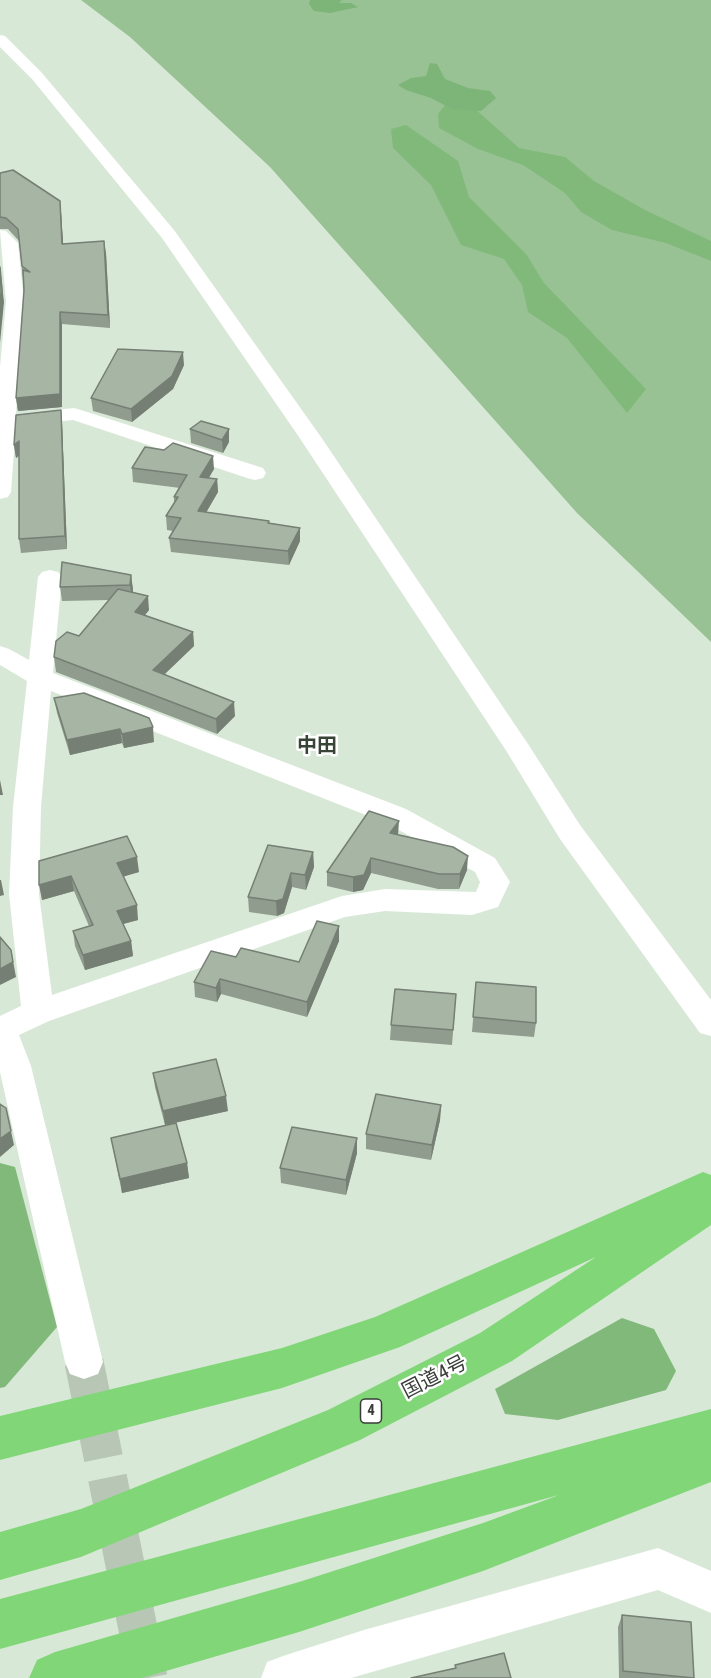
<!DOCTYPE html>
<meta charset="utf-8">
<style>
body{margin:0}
canvas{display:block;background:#d8e8d6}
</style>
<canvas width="711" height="1678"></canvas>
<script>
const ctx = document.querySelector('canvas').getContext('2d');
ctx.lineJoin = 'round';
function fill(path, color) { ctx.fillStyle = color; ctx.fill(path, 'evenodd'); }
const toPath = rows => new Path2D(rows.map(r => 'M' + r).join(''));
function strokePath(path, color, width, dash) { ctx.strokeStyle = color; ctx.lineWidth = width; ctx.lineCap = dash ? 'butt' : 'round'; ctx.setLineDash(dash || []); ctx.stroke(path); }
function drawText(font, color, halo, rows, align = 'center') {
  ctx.font = font + ' "Roboto Condensed","Noto Sans JP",sans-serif'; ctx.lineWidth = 5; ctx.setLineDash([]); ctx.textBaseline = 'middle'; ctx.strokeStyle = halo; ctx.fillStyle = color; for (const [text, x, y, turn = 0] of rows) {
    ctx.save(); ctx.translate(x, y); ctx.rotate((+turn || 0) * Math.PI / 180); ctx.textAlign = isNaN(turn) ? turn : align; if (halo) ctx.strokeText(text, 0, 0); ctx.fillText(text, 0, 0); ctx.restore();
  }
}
const green = toPath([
 [81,0,711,0,711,642,577,513,270,167,130,37]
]);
const forest = toPath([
 [445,105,474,108,519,148,565,157,594,181,645,210,711,241,711,261,666,243,612,230,581,212,565,193,523,165,478,149,439,128,438,114],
 [406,125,458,161,469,197,526,254,544,283,646,389,627,413,567,338,528,312,522,285,504,259,461,245,431,185,393,148,391,129],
 [0,1163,15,1167,57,1327,5,1387,0,1388],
 [622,1318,654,1329,676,1371,666,1390,558,1420,505,1414,495,1389]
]);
const water = toPath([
 [310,0,342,0,339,3,351,3,358,7,330,13,314,11,309,4],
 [430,63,437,64,445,79,468,88,490,91,496,98,481,111,452,109,431,98,406,90,398,85,411,78,426,76]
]);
const minorTunnel = toPath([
 [84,1362,148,1678]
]);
const minor = toPath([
 [0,35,5,36,42,73,174,230,321,437,528,744,580,825,711,1000,711,1036,700,1033,560,839,507,752,299,437,162,238,32,79,0,47,0,35],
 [0,230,6,231,18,243,24,302,16,414,74,408,81,410,263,468,266,473,263,478,255,480,247,478,73,420,22,425,16,424,11,492,8,497,0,499,0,367,6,302,0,230],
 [50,570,58,572,62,577,53,673,406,809,495,858,510,882,498,907,472,915,385,911,345,917,49,1021,19,1035,31,1066,103,1362,98,1374,84,1379,70,1374,65,1362,0,1072,0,1016,21,1006,9,894,13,807,27,681,0,665,0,646,9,649,29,660,38,577,42,572,50,570],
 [51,691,386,823,475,872,480,882,476,892,385,889,342,896,52,995,39,894,41,807,51,691],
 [658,1548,711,1571,711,1613,658,1590,351,1678,261,1678,267,1662,283,1656,364,1630,658,1548]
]);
const highway = toPath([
 [703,1172,711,1175,711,1225,512,1361,360,1440,81,1557,0,1580,0,1532,81,1509,328,1410,480,1333,596,1257,400,1347,282,1388,0,1460,0,1416,282,1348,375,1317,703,1172],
 [711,1409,711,1482,483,1571,299,1632,142,1678,29,1678,37,1660,55,1652,299,1582,483,1523,559,1495,0,1649,0,1599,711,1409]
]);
const wall = toPath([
 [0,173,61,212,63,244,106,253,110,328,62,324,62,407,18,411,16,398,24,290,19,241,8,229,0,229],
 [184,365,173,389,132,422,93,411,91,398],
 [61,410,62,423,67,549,21,553,19,539,19,456,16,458,14,445],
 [190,429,229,429,229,442,223,453,191,443],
 [132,468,214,469,209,478,217,479,218,492,206,512,269,521,270,524,300,528,300,541,289,565,171,552,169,538,173,531,167,530,166,516,174,503,174,497,180,488,133,482],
 [131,575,133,592,149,610,145,615,193,632,194,646,165,674,235,716,217,734,56,672,54,657,79,636,109,600,62,601,60,587],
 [54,698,154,742,124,748,122,743,70,755,57,713],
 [398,835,467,870,459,889,438,889,371,873,363,890,353,892,327,886,327,872],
 [313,852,314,867,306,890,292,887,284,913,277,916,249,912,248,897],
 [39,861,139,872,123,876,138,920,123,924,131,941,133,956,85,970,75,946,73,931,89,926,74,891,42,900],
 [339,926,339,941,307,1017,221,994,217,1002,195,997,194,982,236,957,299,962],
 [476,982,536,1023,534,1037,472,1032],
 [456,994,452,1045,390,1040,391,1025],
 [153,1073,228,1111,165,1125,155,1087],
 [441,1105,440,1120,431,1160,366,1149,366,1134],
 [111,1138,187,1163,189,1178,122,1193],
 [357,1153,346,1195,281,1183,280,1168],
 [622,1615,694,1678,619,1678,618,1627]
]);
const shadedWall = toPath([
 [60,201,61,212,64,256,62,244],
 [104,241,106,253,110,328,108,315],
 [0,267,4,302,0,343],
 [60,312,62,324,62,407,18,411,16,398],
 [183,352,184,365,173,389,132,422,131,409],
 [61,410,62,423,67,549,65,536],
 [229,429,229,442,223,453,222,440],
 [19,441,21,454,16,458,14,445],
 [213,456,214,469,201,490,200,477],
 [217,479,218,492,199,525,198,511],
 [300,528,300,541,289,565,288,551],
 [131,575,133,589,132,600,130,585],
 [148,596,149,610,136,626,135,612],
 [193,632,194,646,154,684,153,670],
 [234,702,235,716,217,734,216,719],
 [153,727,154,742,124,748,122,734],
 [120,729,122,743,70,755,67,740],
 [0,780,3,795,0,795],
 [399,821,398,836,390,833],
 [313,852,314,867,306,890,305,875],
 [468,856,467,870,459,889,460,874],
 [137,857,139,872,119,878,117,863],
 [371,858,371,873,363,890,353,892,353,877],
 [291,873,292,887,284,913,277,916,276,901],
 [71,876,74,891,42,900,39,885],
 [0,880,1,880,4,895,0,896],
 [137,905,138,920,119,925,117,911],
 [339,926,339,941,307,1017,307,1002],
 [131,941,133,956,85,970,83,955],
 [11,950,16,977,0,985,0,969],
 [220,979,221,994,217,1002,216,988],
 [226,1096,228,1111,165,1125,163,1111],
 [441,1105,440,1120,431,1160,432,1145],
 [6,1108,14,1145,0,1157,0,1139],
 [357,1138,357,1153,346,1195,346,1180],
 [187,1163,189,1178,122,1193,120,1179]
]);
const building = toPath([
 [13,170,60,201,62,244,104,241,108,315,60,312,60,394,16,398,24,290,23,270,30,272,22,266,18,229,6,218,0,217,0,173,13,170],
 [0,267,2,290,0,309,0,267],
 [118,349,183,352,172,376,131,409,91,398,118,349],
 [61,410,65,536,19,539,19,441,14,445,16,415,61,410],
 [201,421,229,429,222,440,190,429,201,421],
 [173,443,213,456,200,477,217,479,198,511,269,521,268,523,300,528,288,551,169,538,181,518,166,516,178,497,174,497,187,475,132,468,145,447,164,450,173,443],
 [62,562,131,575,130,585,60,587,62,562],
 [118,589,148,596,135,612,193,632,153,670,234,702,216,719,54,657,56,641,67,632,79,636,118,589],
 [84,693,149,718,153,727,122,734,120,729,67,740,54,698,84,693],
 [369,811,399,821,390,833,453,847,468,856,460,874,439,874,371,858,364,875,353,877,327,872,369,811],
 [127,836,137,857,117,863,137,905,117,911,131,941,83,955,73,931,93,925,71,876,39,885,39,861,127,836],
 [268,845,313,852,305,875,291,873,283,899,276,901,248,897,268,845],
 [317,921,339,926,307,1002,220,979,216,988,194,982,211,951,236,957,241,948,299,962,317,921],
 [0,937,11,950,13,962,0,969,0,937],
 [476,982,536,987,536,1023,473,1017,476,982],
 [395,989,456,994,453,1030,391,1025,395,989],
 [216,1059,226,1096,163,1111,153,1073,216,1059],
 [376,1094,441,1105,432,1145,366,1134,376,1094],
 [0,1104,6,1108,11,1131,0,1139,0,1104],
 [176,1123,187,1163,120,1179,111,1138,176,1123],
 [292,1127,357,1138,346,1180,280,1168,292,1127],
 [622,1615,691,1622,694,1678,623,1671,622,1615],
 [504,1653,511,1678,411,1678,456,1668,455,1665,504,1653]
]);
const shields = [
 [371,1411,21]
];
const shieldNames = [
 ["4",371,1411]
];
const quarterNames = [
 ["中田",317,747]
];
const nearStreetnames = [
 ["国道4号",435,1378,-27]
];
fill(green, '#99c294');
fill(forest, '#81b97b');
fill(water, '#7db477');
strokePath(minorTunnel, '#b8c6b6', 39, [39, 20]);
fill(minor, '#fff');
fill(highway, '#81d778');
fill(wall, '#909c8e');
fill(shadedWall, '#757f74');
fill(building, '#a7b5a5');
strokePath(building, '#757f74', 1.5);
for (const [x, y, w] of shields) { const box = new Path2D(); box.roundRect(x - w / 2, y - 12, w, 24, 4.5); ctx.fillStyle = '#fff'; ctx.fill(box); strokePath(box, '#383e37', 1.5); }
drawText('bold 15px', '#383e37', null, shieldNames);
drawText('bold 20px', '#384436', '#fff', quarterNames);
drawText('20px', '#383e37', '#fff', nearStreetnames);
</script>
